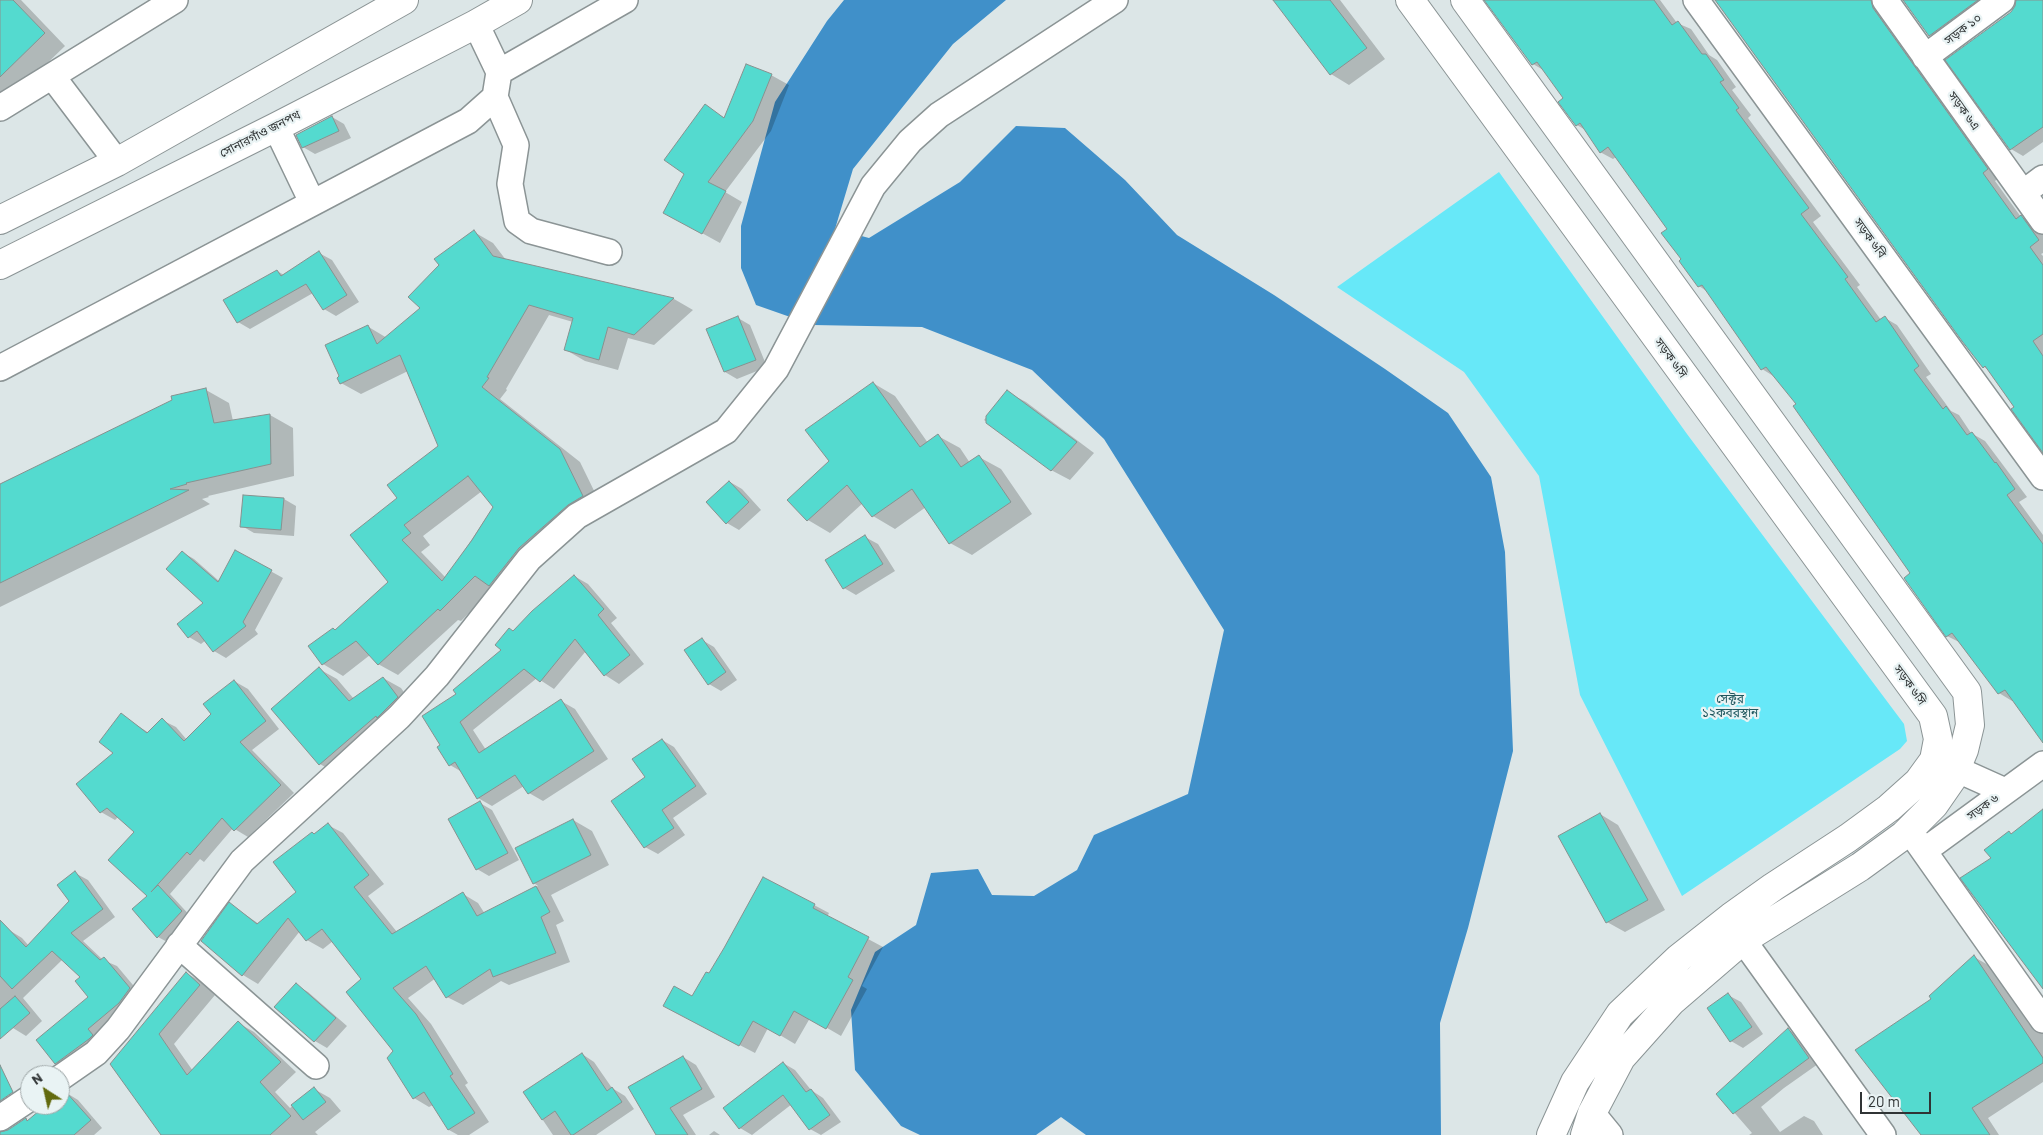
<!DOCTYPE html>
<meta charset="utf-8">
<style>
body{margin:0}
#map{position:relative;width:2043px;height:1135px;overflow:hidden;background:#dce6e7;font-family:Barlow,sans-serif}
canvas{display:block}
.north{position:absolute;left:20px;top:1065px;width:50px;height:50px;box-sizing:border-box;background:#e9f3f4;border:1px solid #9fa7a8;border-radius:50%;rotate:325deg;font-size:14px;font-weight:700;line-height:20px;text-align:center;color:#303435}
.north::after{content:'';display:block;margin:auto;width:18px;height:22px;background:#626a0e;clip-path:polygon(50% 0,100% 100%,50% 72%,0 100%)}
.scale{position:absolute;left:1860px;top:1092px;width:71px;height:22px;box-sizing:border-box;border:2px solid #303435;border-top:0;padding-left:6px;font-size:15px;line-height:18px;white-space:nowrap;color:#303435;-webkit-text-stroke:4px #e9f3f4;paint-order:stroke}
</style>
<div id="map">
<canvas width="2043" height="1135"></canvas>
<div class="north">N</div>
<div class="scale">20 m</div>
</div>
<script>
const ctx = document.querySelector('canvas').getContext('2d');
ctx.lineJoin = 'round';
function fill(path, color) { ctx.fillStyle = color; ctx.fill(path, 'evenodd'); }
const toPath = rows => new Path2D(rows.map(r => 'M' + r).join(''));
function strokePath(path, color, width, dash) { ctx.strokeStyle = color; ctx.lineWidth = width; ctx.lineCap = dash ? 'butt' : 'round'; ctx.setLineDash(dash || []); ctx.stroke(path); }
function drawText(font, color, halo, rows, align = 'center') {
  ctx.font = font + ' Barlow,"Noto Sans Bengali",sans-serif'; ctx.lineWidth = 4.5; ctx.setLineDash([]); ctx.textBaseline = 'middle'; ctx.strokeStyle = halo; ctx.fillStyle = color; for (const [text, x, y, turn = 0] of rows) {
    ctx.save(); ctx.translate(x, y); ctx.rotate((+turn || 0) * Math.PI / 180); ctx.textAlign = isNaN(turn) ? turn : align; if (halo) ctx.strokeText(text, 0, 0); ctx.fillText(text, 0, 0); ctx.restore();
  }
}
const green = toPath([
 [1499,172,1687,434,1904,724,1907,741,1900,749,1682,896,1580,695,1539,476,1464,372,1337,287]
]);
const water = toPath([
 [844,0,1006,0,953,44,853,169,835,229,869,238,960,182,1016,126,1065,128,1125,180,1177,235,1274,295,1385,369,1448,413,1491,477,1505,552,1513,751,1468,928,1440,1023,1441,1135,1086,1135,1061,1117,1036,1135,920,1135,901,1126,855,1070,851,1010,875,952,916,925,931,873,978,869,992,895,1034,896,1077,870,1094,835,1188,794,1224,630,1104,439,1032,370,922,327,813,325,756,305,741,268,741,226,775,102,827,21]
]);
const shadow = toPath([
 [0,0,21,0,65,46,10,99,0,93],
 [1275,0,1340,0,1385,59,1349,85,1331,74],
 [1492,0,1660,0,1677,23,1691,29,1709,55,1717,60,1736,87,1732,90,1751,115,1748,118,1821,216,1813,222,1860,285,1857,287,1881,320,1885,318,1897,325,1931,374,1926,377,1951,411,1959,415,1971,433,1985,441,2027,497,2019,502,2043,535,2043,741,2014,700,2012,701,1999,693,1961,643,1947,636,1912,573,1798,404,1775,377,1762,369,1708,292,1699,286,1683,260,1668,229,1616,157,1613,159,1600,152,1587,131,1577,125,1565,98,1545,71,1533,64],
 [1717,0,1878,0,2000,177,1995,181,2021,217,2033,223,2043,235,2043,253,2041,254,2043,256,2043,450,1989,370,1984,367],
 [1904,0,1999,0,1942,42,1930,35],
 [2017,0,2043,0,2043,142,2023,156,2011,149,2012,12,2016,7],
 [771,75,789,85,771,131,725,192,742,202,720,243,682,222,685,174,705,106,725,118],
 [332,117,344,124,351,138,315,154,303,147],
 [474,232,493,243,506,260,674,299,693,310,654,345,628,338,618,370,585,361,566,350,573,322,549,315,506,389,507,390,500,399,580,462,602,507,494,588,461,621,458,620,398,675,378,664,370,655,343,676,323,664,310,647,336,631,390,582,398,498,439,447,408,371,361,394,341,383,367,326,387,338,421,308],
 [482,491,494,506,446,578,421,552,430,545,423,536],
 [319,253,332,260,359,302,336,316,324,309,313,293,250,329,238,322,277,271,284,275],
 [738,318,750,325,767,367,737,379,725,372,708,330],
 [873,383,895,396,928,443,938,436,960,448,970,463,979,457,1001,469,1032,514,972,555,950,543,926,507,895,529,873,516,863,503,830,533,808,520,789,500,830,461],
 [206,390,229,403,233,421,270,415,293,428,294,476,208,496,209,497,202,499,210,504,0,607,0,484],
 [1007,392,1026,402,1094,453,1070,480,1051,470,984,420],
 [730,482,742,489,761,510,739,530,727,523],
 [284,499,296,506,294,536,254,533,242,526],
 [865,537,878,544,895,571,856,595,844,588],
 [182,552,194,559,219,581,236,552,283,578,255,630,258,634,226,658,214,651,206,640,201,644,189,637,205,603],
 [574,576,588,584,617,618,611,623,644,664,619,684,605,675,586,651,554,689,537,678,473,730,486,750,561,701,575,709,608,759,543,801,529,793,524,786,492,806,478,798,462,772,450,765,442,746,458,694,503,650,514,632],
 [702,640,714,647,737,680,721,691,709,684],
 [319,669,337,679,354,699,383,678,401,688,415,708,337,774,320,764,272,709],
 [234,681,248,689,279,729,252,750,294,793,248,837,233,828,204,862,200,859,170,894,194,920,171,944,158,937,134,910,149,896,135,832,118,817,115,820,101,812,115,753,121,715,149,733,162,720,176,727,187,740,213,715],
 [662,740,674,747,707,794,673,818,685,835,658,854,645,847,612,801,646,777],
 [480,803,492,810,519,860,489,876,477,869],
 [1600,814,1618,825,1665,910,1625,932,1607,922],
 [573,820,592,831,609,865,551,895,564,921,556,925,570,962,509,985,501,981,463,1005,447,997,436,978,408,998,431,1024,468,1083,465,1085,489,1122,469,1135,458,1135,449,1130,433,1105,429,1107,414,1098,388,1058,395,1052,363,979,333,941,323,949,307,940,300,931,258,984,243,975,203,941,230,904,259,924,298,892,315,835,328,825,343,833,384,884,368,896,397,932,463,894,478,903,485,914,538,886,534,883],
 [75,873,88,880,115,917,83,941,103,960,117,966,143,997,69,1071,56,1063,90,997,82,977,63,959,23,998,42,1021,26,1036,13,1028,0,1014,0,939,9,930,22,938,29,946,70,901],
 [814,905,829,913,827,917,883,947,862,986,867,989,841,1036,810,1018,795,1044,768,1028,755,1053,680,1014,709,975],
 [1974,957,1990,966,2029,1024,2043,1033,2043,1082,1988,1118,1999,1135,1923,1135,1933,999],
 [186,973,202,982,215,995,174,1044,193,1071,238,1023,254,1032,296,1072,275,1092,290,1108,314,1089,330,1098,341,1111,315,1132,318,1135,163,1135,112,1064],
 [296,985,308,992,347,1026,327,1048,315,1041],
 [1728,995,1741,1002,1763,1034,1743,1048,1731,1041],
 [1789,1030,1798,1036,1818,1064,1784,1088,1761,1107,1780,1132,1804,1116,1814,1121,1823,1135,1749,1135,1752,1133,1718,1094],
 [582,1054,594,1062,612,1088,625,1096,634,1109,596,1135,553,1135,524,1092],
 [683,1057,696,1065,715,1097,683,1115,696,1135,658,1135],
 [783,1063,795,1070,811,1090,823,1098,841,1122,821,1135,810,1129,792,1104,752,1135,740,1128],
 [65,1092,78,1100,102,1128,94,1135,64,1135,48,1105,60,1105,60,1095],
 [714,1131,720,1135,709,1135]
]);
const building = toPath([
 [0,0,13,0,45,33,0,77,0,0],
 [1273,0,1330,0,1367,48,1330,75,1273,0],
 [1484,0,1654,0,1672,25,1678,21,1702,54,1706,54,1724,80,1720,82,1739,108,1736,110,1809,208,1801,214,1848,277,1845,279,1876,322,1885,316,1919,366,1914,370,1943,409,1946,406,1967,435,1972,432,1995,463,1996,462,2015,489,2007,495,2043,544,2043,743,2005,690,1998,694,1952,633,1946,637,1904,578,1910,573,1793,406,1796,404,1766,367,1761,370,1702,285,1698,287,1679,261,1681,259,1661,233,1667,229,1608,147,1600,153,1580,123,1576,126,1558,102,1563,98,1537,62,1532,65,1484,0],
 [1715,0,1871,0,1873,8,1988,169,1983,173,2016,219,2021,215,2039,240,2030,247,2043,265,2043,334,2033,341,2043,356,2043,453,2011,409,2014,407,1985,366,1983,368,1962,341,1715,0],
 [1903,0,1978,0,1929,36,1903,0],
 [2016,0,2043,0,2043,127,2010,150,1945,60,2011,12,2015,6,2016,0],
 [746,64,772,74,753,121,708,182,726,191,702,234,663,213,684,174,664,160,705,104,724,118,746,64],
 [332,116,339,131,302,148,296,135,332,116],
 [474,230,493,256,674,298,634,335,608,327,599,360,564,350,573,318,529,305,487,377,489,378,482,387,560,449,583,496,568,505,519,548,489,586,475,576,440,611,438,609,378,665,356,641,322,665,308,646,333,628,335,630,388,582,350,535,397,498,387,485,438,446,400,355,340,384,337,378,339,376,325,345,368,325,377,344,420,308,408,297,439,265,434,259,474,230],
 [468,476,493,507,472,540,442,581,402,540,411,533,404,525,468,476],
 [319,251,347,295,323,310,306,284,237,323,223,300,277,270,281,276,319,251],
 [738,316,756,360,724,372,706,329,738,316],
 [873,382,920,447,938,434,961,467,979,455,1011,502,949,544,912,489,872,517,847,485,807,521,787,500,829,461,805,430,873,382],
 [206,388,214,423,270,414,271,464,186,483,187,484,170,489,189,490,0,583,0,484,172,400,171,396,206,388],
 [1007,390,1077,442,1051,471,986,423,986,416,1007,390],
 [729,481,749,502,726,524,706,502,729,481],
 [243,495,284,498,281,530,240,527,243,495],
 [865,535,883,564,843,589,825,560,865,535],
 [235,550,272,570,243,622,246,626,213,652,197,631,188,638,177,624,203,603,166,569,182,551,218,582,235,550],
 [574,575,604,609,598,615,630,655,604,676,575,639,540,682,524,669,460,722,479,753,561,699,594,751,528,794,515,775,477,799,455,762,449,766,437,747,440,745,422,716,456,694,453,690,501,650,495,645,509,628,513,631,532,611,574,575],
 [702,638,726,672,708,685,684,650,702,638],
 [319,667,349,701,383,677,398,697,377,718,376,716,319,765,271,709,319,667],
 [234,680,266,721,240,742,281,785,234,831,222,818,190,855,187,852,151,892,158,885,182,911,157,938,132,909,147,896,108,860,134,832,107,808,100,813,76,784,113,753,99,742,121,713,147,733,162,718,184,741,211,714,203,704,234,680],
 [662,739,696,786,662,810,674,828,644,848,611,801,645,777,632,759,662,739],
 [480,801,508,853,476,870,448,819,480,801],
 [2043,809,2043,989,1960,878,1991,858,1984,850,2009,831,2011,834,2043,809],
 [1600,813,1648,900,1606,923,1558,836,1600,813],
 [573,819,591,855,533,884,515,848,573,819],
 [328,823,369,875,354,887,392,934,463,892,477,916,536,886,550,912,541,917,556,953,493,977,490,969,446,998,426,966,393,988,416,1014,453,1074,450,1076,475,1113,448,1130,424,1092,413,1099,387,1058,393,1051,346,992,361,979,322,929,306,941,288,918,242,976,201,941,229,902,257,924,296,892,273,862,312,832,314,834,328,823],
 [75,871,103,909,71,933,100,960,104,957,130,988,119,1003,88,1029,93,1035,89,1039,55,1064,36,1040,88,997,75,981,80,977,52,951,12,989,0,976,0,920,26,947,69,901,57,885,75,871],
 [763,877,815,904,813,908,869,937,848,977,853,980,826,1029,794,1011,780,1036,753,1021,739,1046,663,1006,674,986,692,996,706,972,709,973,724,948,763,877],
 [1974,955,2043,1058,2043,1063,1972,1108,1990,1135,1921,1135,1855,1050,1931,999,1929,996,1974,955],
 [186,972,200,985,159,1034,187,1075,238,1021,281,1062,260,1082,291,1116,270,1135,161,1135,110,1064,186,972],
 [296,983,336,1018,314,1042,274,1007,296,983],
 [1728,993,1752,1027,1730,1042,1707,1008,1728,993],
 [15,996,30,1013,0,1039,0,1009,15,996],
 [1788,1028,1809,1058,1733,1114,1716,1094,1788,1028],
 [582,1053,607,1091,612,1087,622,1102,573,1135,571,1135,555,1111,542,1120,523,1092,582,1053],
 [683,1056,702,1089,670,1108,688,1135,656,1135,628,1087,683,1056],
 [783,1062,806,1092,811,1089,830,1115,809,1130,783,1095,739,1129,723,1108,783,1062],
 [0,1065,13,1092,0,1101,0,1065],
 [314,1087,326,1102,303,1120,291,1105,314,1087],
 [65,1091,91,1120,74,1135,0,1135,0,1132,8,1130,26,1118,27,1121,46,1105,60,1105,60,1092,65,1091]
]);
const minor = toPath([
 [1696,0,2043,477],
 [1885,0,2043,221],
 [1925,57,2002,0],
 [499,72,625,0],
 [52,76,117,162],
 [495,97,516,145,510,184,517,221,531,231,609,252],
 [0,108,175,0],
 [276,127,312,202],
 [2023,193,2043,178],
 [0,368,468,121,495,97,499,72,476,24],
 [1956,769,2005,791],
 [1909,830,2043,1020],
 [1924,851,2043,764],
 [1743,940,1883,1135],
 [179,945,316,1066],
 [60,1078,96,1053,118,1029,242,861,399,717,437,676,529,559,577,516,726,431,776,369,873,186,910,141,939,115,1115,0],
 [1592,1113,1610,1135],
 [0,1118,30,1098]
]);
const tertiary = toPath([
 [1410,0,1933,716,1938,739,1934,760,1918,782,1889,808,1848,838,1773,887,1731,917,1679,958,1620,1014,1575,1082,1551,1135],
 [1465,0,1967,692,1970,725,1964,750,1952,779,1934,805,1904,835,1860,867,1743,940,1671,1002,1621,1058,1592,1113,1585,1135]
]);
const secondary = toPath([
 [0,220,117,162,404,0],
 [0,265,276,127,476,24,518,0]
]);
const streetNames = [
 ["সড়ক ১০",1963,29,-37],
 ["সড়ক ৬এ",1964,111,54],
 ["সোনারগাঁও জনপথ",260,134,-27],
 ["সড়ক ৬বি",1870,238,54],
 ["সড়ক ৬সি",1671,358,54],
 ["সড়ক ৬সি",1910,685,54],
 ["সড়ক ৬",1983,807,-36]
];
const parkNames = [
 ["সেক্টর",1730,699],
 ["১২কবরস্থান",1730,713]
];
fill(green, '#67e8f8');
fill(water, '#4090c9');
fill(shadow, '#0003');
fill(building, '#54dacf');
strokePath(building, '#87918f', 1);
strokePath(minor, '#8b9495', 28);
strokePath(tertiary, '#8b9495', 30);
strokePath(secondary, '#8b9495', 30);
strokePath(minor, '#fff', 25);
strokePath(tertiary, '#fff', 28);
strokePath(secondary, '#fff', 28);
drawText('12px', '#303435', '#e9f3f4', streetNames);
drawText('12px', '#1f575e', '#e9f3f4', parkNames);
</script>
